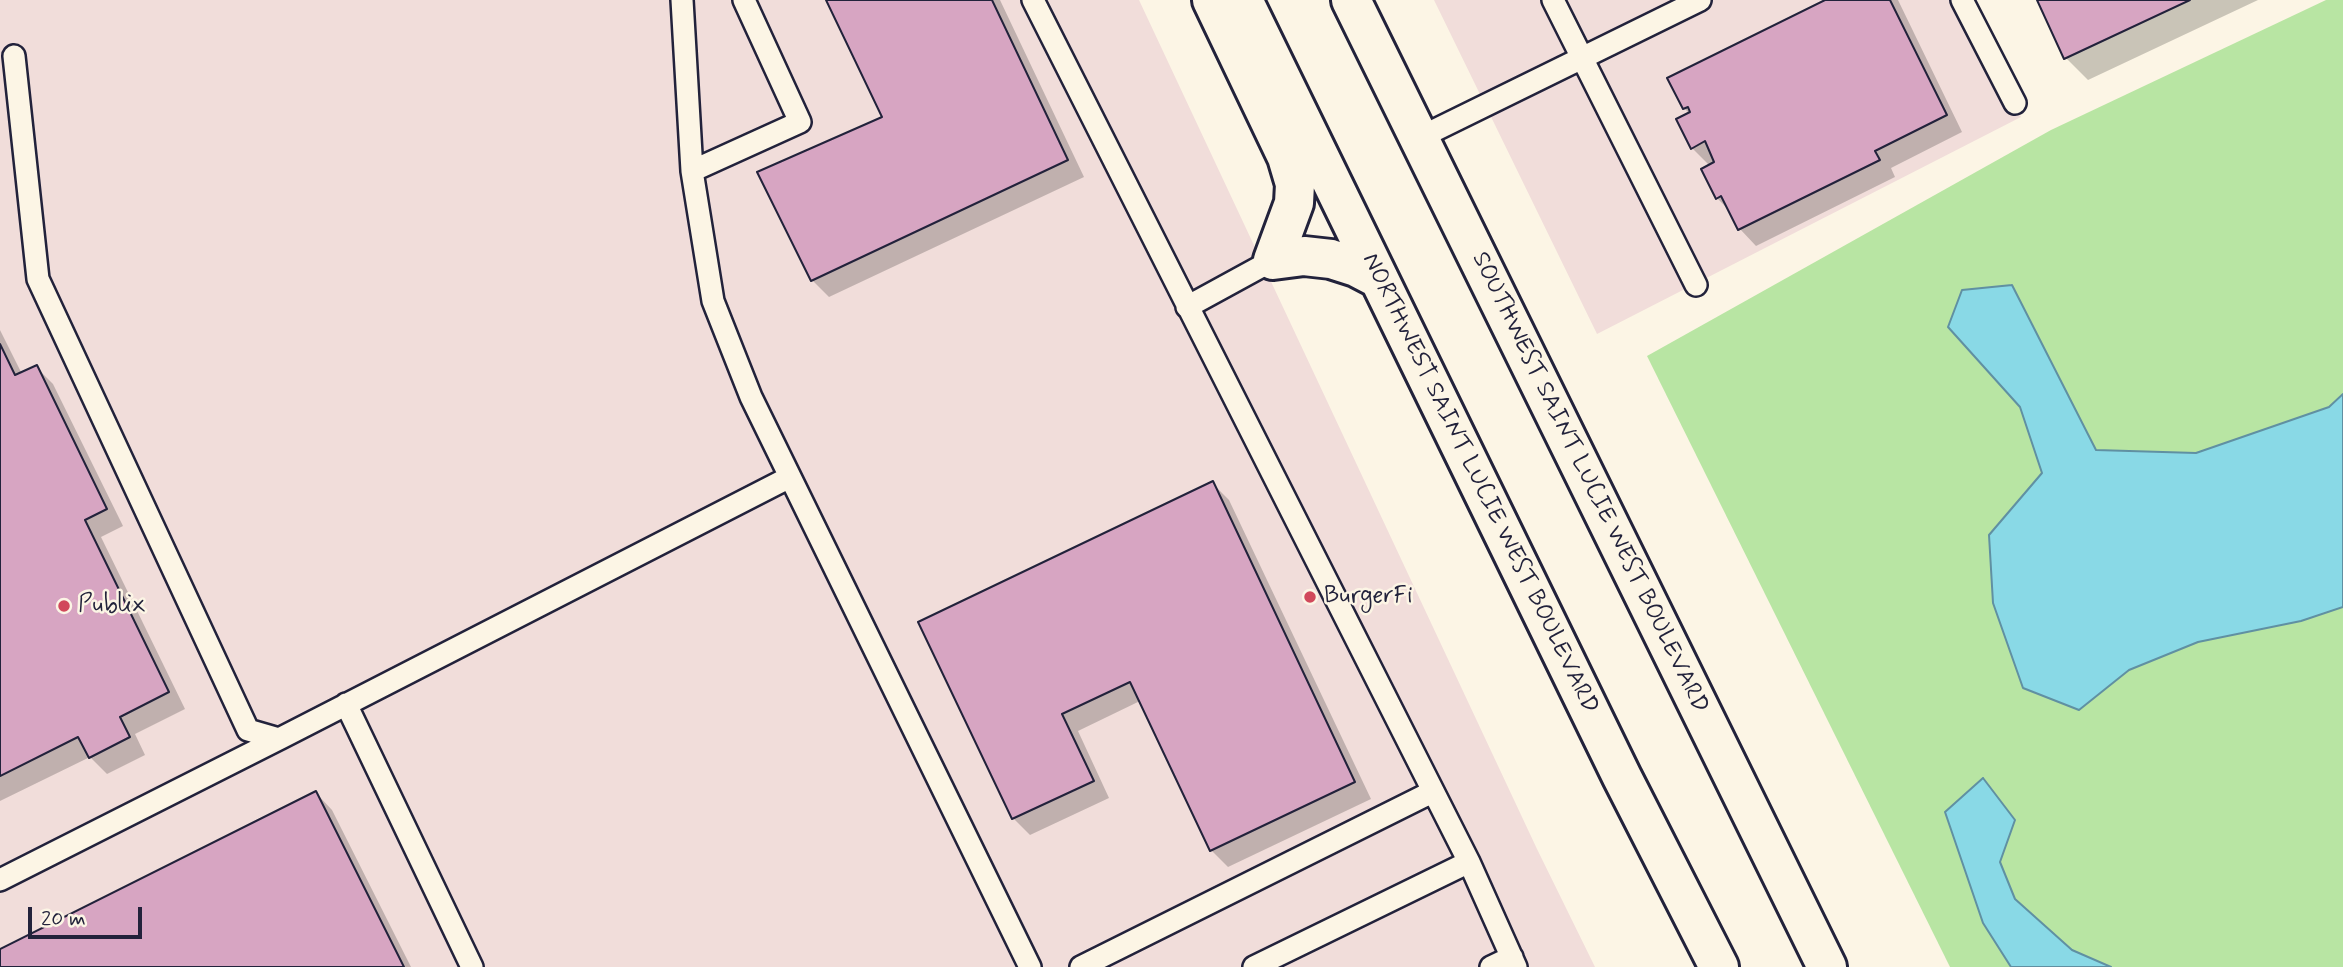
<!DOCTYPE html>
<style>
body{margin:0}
#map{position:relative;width:2343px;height:967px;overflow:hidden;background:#fcf5e5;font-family:Mynerve,sans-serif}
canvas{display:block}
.scale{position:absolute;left:28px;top:907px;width:114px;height:32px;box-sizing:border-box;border:4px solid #22223b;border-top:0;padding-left:9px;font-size:21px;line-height:24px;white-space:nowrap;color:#22223b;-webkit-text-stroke:5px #fcf5e5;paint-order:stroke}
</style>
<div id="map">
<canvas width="2343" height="967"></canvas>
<div class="scale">20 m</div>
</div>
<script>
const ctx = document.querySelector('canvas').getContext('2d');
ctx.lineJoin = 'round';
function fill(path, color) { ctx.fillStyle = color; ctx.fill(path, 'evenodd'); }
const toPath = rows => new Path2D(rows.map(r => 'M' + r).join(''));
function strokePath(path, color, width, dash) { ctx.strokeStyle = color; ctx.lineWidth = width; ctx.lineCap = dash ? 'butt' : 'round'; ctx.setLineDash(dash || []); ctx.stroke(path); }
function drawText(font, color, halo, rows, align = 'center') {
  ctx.font = font + ' Mynerve,sans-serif'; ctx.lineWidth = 5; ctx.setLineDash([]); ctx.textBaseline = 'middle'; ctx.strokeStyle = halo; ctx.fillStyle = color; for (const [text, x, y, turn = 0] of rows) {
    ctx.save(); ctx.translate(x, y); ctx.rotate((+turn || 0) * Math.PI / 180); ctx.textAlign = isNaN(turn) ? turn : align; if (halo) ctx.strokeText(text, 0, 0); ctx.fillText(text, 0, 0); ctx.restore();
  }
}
const built = toPath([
 [0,0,1139,0,1537,849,1595,967,0,967],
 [1434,0,1963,0,2021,117,1597,334]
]);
const green = toPath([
 [2326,0,2343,0,2343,967,1950,967,1647,356,2051,130]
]);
const water = toPath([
 [2012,285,2096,450,2196,453,2329,407,2343,394,2343,607,2301,621,2198,642,2129,670,2079,710,2023,688,1993,603,1989,535,2042,473,2020,407,1948,327,1962,290,2012,285],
 [1983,778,2015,820,2000,862,2015,899,2072,950,2111,967,2011,967,1983,923,1945,812,1983,778]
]);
const shadow = toPath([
 [828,0,1000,0,1084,177,829,297,812,280,884,118],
 [1829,0,1898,0,1962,132,1891,168,1895,177,1756,246,1740,229,1731,212,1717,198,1710,166,1692,148,1690,114,1684,108],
 [2039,0,2258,0,2088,80,2066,58],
 [0,330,22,374,36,367,53,384,123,526,101,537,185,709,135,734,145,755,107,774,90,757,0,801],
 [1212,483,1229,500,1371,799,1228,867,1211,850,1140,701,1078,731,1109,798,1030,835,1013,818,920,623],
 [316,793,332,810,411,967,0,967,0,951]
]);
const building = toPath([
 [826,0,992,0,1068,160,811,281,757,172,882,117,826,0],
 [1825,0,1890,0,1947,115,1875,151,1880,160,1738,230,1721,196,1716,199,1701,169,1714,162,1705,141,1691,149,1676,119,1690,112,1688,107,1683,109,1667,78,1825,0],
 [2037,0,2190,0,2064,59,2037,0],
 [0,344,15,375,37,365,107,509,85,520,169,692,120,717,130,737,89,758,78,737,0,776,0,344],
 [1213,481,1355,782,1210,851,1130,682,1062,714,1094,781,1012,819,918,622,1213,481],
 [316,791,404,967,0,967,0,949,316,791]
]);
const lane = toPath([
 [682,0,692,171,713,301,751,397,1030,967],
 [1033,0,1469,862],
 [1553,0,1696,285],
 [1962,0,2015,103],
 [14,56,38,279,248,730,279,739,790,477],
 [1419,138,1700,0],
 [692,171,800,122,744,0],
 [1187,307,1273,260],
 [346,704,472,967],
 [0,880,279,739],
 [1081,967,1432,792],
 [1254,967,1469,862,1516,967],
 [1491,967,1512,957]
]);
const secondary = toPath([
 [1212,0,1287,157,1295,184,1294,203,1273,260,1304,256,1331,259,1356,267,1379,279],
 [1243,0,1622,777,1719,967],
 [1351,0,1827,967]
]);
const markers = [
 [1310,597,7,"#d1495b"],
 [64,606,7,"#d1495b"]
];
const streetNames = [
 ["SOUTHWEST SAINT LUCIE WEST BOULEVARD",1589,483,64],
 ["NORTHWEST SAINT LUCIE WEST BOULEVARD",1479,484,64]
];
const poiNames = [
 ["BurgerFi",1324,597],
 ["Publix",78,606]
];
fill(built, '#f1ddda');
fill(green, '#b8e5a3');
fill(water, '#89d9e6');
strokePath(water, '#6090a2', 2);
fill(shadow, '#0003');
fill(building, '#d7a5c2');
strokePath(building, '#22223b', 2);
strokePath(lane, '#22223b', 26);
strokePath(secondary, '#22223b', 44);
strokePath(lane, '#fcf5e5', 21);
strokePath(secondary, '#fcf5e5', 38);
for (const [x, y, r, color] of markers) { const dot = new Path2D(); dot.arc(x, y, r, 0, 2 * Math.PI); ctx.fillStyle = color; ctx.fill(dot); strokePath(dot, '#fcf5e5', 2.5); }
drawText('24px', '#22223b', '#fcf5e5', streetNames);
drawText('24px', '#22223b', '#fcf5e5', poiNames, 'left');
</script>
